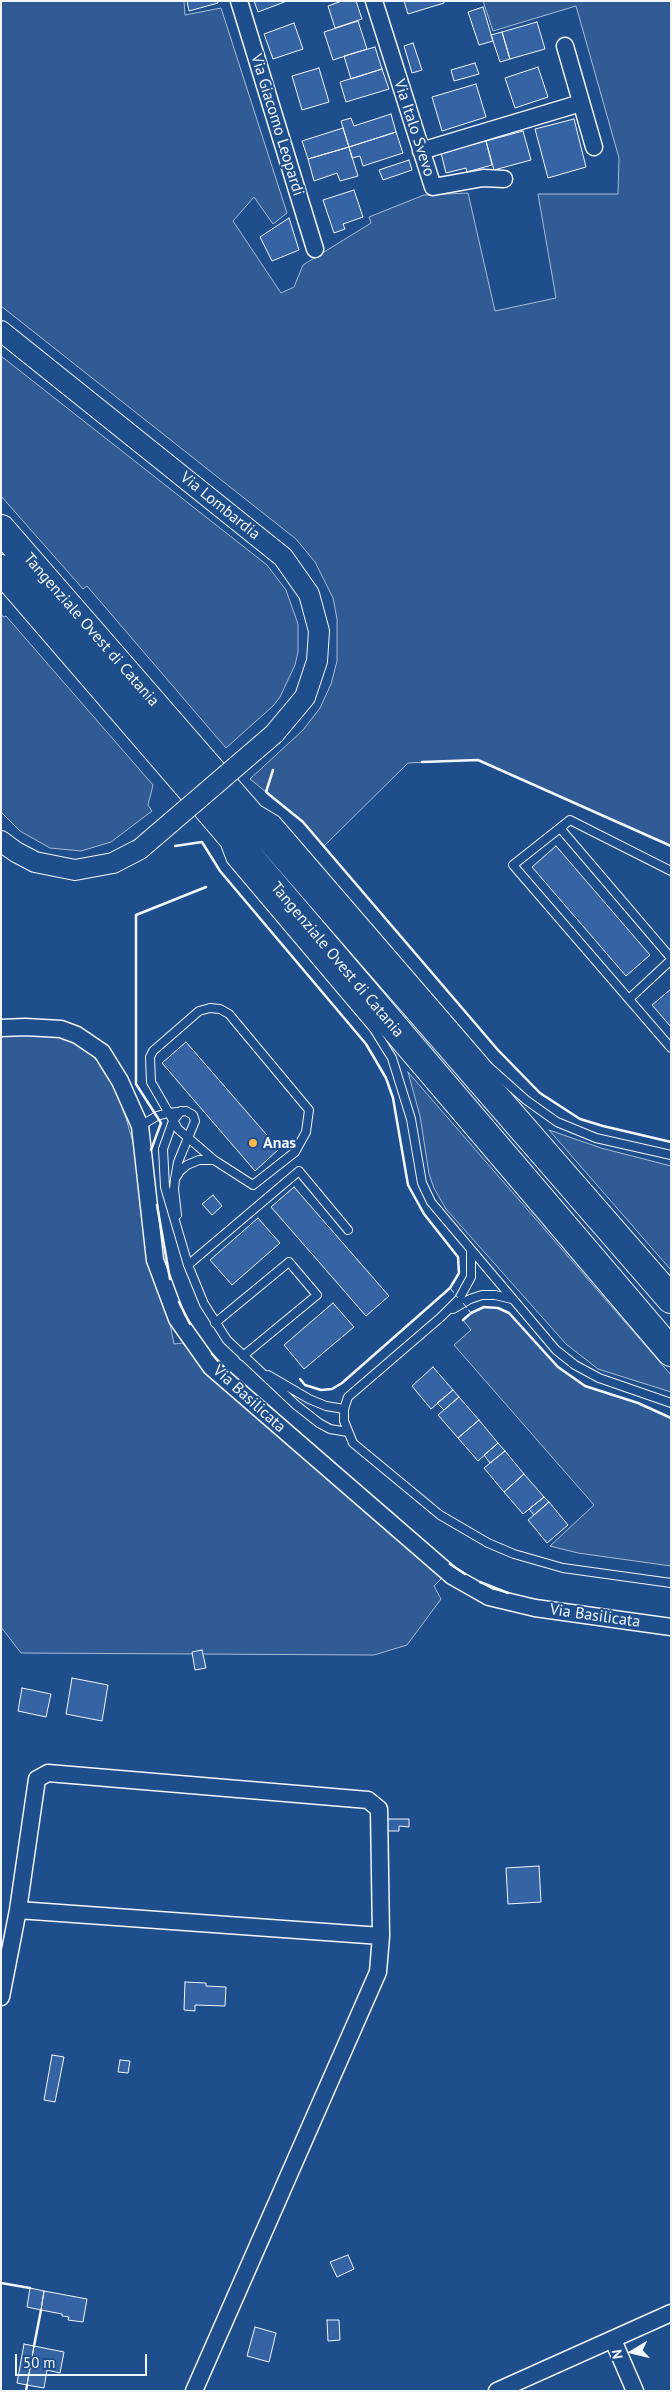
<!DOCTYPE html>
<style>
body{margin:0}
#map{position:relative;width:672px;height:2392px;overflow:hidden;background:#1f4e8c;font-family:"PT Sans",sans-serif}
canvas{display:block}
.frame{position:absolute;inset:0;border:2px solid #f2f6ff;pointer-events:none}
.north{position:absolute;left:607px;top:2327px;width:50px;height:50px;-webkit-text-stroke:4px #1f4e8c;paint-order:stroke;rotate:261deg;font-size:14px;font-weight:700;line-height:20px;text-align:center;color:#f2f6ff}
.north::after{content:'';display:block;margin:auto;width:18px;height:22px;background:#f2f6ff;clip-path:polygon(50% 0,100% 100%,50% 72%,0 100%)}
.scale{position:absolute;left:15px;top:2354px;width:132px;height:22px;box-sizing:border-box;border:2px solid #f2f6ff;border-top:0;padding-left:6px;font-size:15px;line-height:18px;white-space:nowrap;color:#f2f6ff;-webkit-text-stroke:4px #1f4e8c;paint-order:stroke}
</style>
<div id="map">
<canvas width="672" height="2392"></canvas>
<div class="frame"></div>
<div class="north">N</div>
<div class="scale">50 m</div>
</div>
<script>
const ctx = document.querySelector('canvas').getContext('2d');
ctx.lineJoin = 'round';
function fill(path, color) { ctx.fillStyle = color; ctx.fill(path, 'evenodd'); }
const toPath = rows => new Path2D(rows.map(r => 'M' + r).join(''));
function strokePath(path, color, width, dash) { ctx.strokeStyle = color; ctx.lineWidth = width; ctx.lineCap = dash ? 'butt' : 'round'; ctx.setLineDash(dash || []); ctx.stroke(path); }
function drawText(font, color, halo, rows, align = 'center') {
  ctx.font = font + ' "PT Sans",sans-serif'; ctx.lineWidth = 4; ctx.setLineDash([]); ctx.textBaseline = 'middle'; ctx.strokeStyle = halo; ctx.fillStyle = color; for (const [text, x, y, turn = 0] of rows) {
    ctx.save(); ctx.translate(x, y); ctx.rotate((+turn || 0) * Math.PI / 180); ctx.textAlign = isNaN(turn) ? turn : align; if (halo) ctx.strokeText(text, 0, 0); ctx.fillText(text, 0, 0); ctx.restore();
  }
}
const built = toPath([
 [1,1,184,1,185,15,221,8,287,213,273,224,254,197,233,221,281,293,294,287,303,265,371,223,369,217,424,195,468,193,495,311,556,298,538,194,618,194,619,158,576,6,493,31,483,1,671,1,671,846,478,760,408,763,324,846,303,822,250,779,303,730,320,708,331,684,337,661,337,619,333,598,315,562,296,539,1,306,1,1],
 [1,356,267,565,286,590,298,624,298,652,295,665,280,697,273,706,226,748,87,586,83,589,1,496,1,356],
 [1,615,4,617,6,616,153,785,148,805,152,811,111,842,81,851,50,848,20,831,1,812,1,615],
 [8,1035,61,1036,86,1049,99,1063,114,1087,126,1118,136,1153,174,1344,183,1343,210,1376,443,1577,434,1586,441,1599,407,1645,374,1655,21,1653,1,1627,1,1036,8,1035],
 [408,1072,671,1375,671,1392,598,1369,566,1344,446,1209,434,1188,429,1174,420,1116,408,1072],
 [549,1130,601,1148,671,1166,671,1270,549,1130],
 [484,1307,498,1308,509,1313,558,1367,585,1386,638,1403,671,1418,671,1566,578,1553,550,1546,594,1505,454,1345,471,1330,463,1320,471,1313,484,1307]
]);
const building = toPath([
 [187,1,217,1,218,3,189,11,187,1],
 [254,1,287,1,258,12,254,1],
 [342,1,356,1,362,19,335,28,328,6,342,1],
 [404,1,444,1,444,3,408,14,404,1],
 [483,7,493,41,479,45,468,12,483,7],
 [358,21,367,49,333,60,324,32,358,21],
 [537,22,545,49,510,59,502,32,537,22],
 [294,23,303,49,273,59,264,34,294,23],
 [502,32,510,59,500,62,491,35,502,32],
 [413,43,422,70,412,73,404,46,413,43],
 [375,47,382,69,351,79,344,56,375,47],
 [475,63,479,74,454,81,451,70,475,63],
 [538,67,548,97,515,108,505,78,538,67],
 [319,68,329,102,302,110,292,76,319,68],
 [382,69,389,89,346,102,340,82,382,69],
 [476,84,486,117,442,131,432,97,476,84],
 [391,114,396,132,349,147,341,121,351,118,354,126,391,114],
 [574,119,586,167,548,178,535,129,574,119],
 [343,128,349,147,308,159,302,141,343,128],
 [523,131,531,160,494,170,486,141,523,131],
 [396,132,403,153,363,166,360,156,352,158,349,147,396,132],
 [486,141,492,165,467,172,466,168,446,173,441,153,486,141],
 [349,147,358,176,340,181,337,173,314,181,308,159,349,147],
 [409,160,412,170,383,180,379,170,409,160],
 [354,190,363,217,343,224,345,229,334,233,323,200,354,190],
 [289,218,299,250,272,261,260,237,289,218],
 [556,846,650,955,626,976,532,867,556,846],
 [671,989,671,1027,652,1005,671,989],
 [186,1042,279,1149,255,1171,162,1063,186,1042],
 [294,1187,389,1296,366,1316,271,1207,294,1187],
 [213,1195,222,1206,212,1215,202,1204,213,1195],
 [258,1218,280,1243,232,1285,210,1260,258,1218],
 [333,1303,354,1327,304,1369,284,1345,333,1303],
 [433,1367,453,1390,431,1409,412,1386,433,1367],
 [453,1390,459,1397,444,1410,437,1403,453,1390],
 [459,1397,479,1420,458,1438,438,1415,459,1397],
 [479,1420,498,1443,478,1461,458,1438,479,1420],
 [498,1443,505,1451,490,1463,484,1455,498,1443],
 [505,1451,524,1474,504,1492,484,1468,505,1451],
 [524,1474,544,1497,523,1514,504,1492,524,1474],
 [544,1497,549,1502,534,1515,529,1509,544,1497],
 [549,1502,568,1525,547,1543,528,1520,549,1502],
 [202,1650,206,1668,195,1670,192,1652,202,1650],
 [72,1678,108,1685,102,1721,66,1714,72,1678],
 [22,1688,51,1694,46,1717,18,1711,22,1688],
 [385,1819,409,1819,409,1827,399,1826,399,1831,385,1831,385,1819],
 [539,1866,541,1902,508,1904,506,1868,539,1866],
 [185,1982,206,1983,206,1986,226,1987,225,2006,195,2005,195,2011,184,2010,185,1982],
 [52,2055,64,2057,55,2102,44,2100,52,2055],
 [120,2060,130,2061,128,2073,118,2072,120,2060],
 [348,2255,354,2269,337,2277,330,2262,348,2255],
 [30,2288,44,2291,41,2310,27,2307,30,2288],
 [44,2291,87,2299,83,2322,68,2320,69,2317,62,2316,62,2314,41,2310,44,2291],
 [327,2320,339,2320,340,2340,328,2341,327,2320],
 [255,2327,276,2333,269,2362,247,2356,255,2327],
 [24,2344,34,2346,27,2385,17,2383,24,2344],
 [34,2346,64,2352,60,2373,47,2370,44,2388,27,2385,34,2346]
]);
const service = toPath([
 [261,811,276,820,489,1067,526,1100,557,1122,596,1138,671,1155],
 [560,828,671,958],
 [226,847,231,860,374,1029,392,1058,411,1119,422,1183,431,1202,556,1350,575,1365,599,1378,671,1403],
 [671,871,570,820,513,865,671,1048],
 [629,999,671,960],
 [210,1008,220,1009,229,1014,309,1110,306,1132,295,1152,253,1185,214,1160,178,1129,151,1082,150,1057,153,1051,199,1011,210,1008],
 [181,1111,173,1121,163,1149,165,1187,188,1265,204,1304,227,1340,296,1405,319,1423,330,1429,348,1432],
 [140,1126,157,1116,168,1113,186,1111,193,1115,195,1121,178,1162,175,1179],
 [177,1215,174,1189,175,1179,180,1171,187,1165,199,1160,214,1160],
 [471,1250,471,1277,459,1299,441,1317,348,1397,344,1409,344,1421,353,1443,440,1515,488,1543,514,1554,563,1568,671,1583],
 [188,1265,299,1171,348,1230],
 [453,1309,470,1299,482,1295,495,1295,512,1299],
 [215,1323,289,1262,317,1295,243,1356],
 [268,1375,309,1399,326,1406,344,1409]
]);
const minor = toPath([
 [239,1,315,249],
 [374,1,433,187,483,178,504,179],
 [565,46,594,147],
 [421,151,581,103],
 [1,1028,25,1027,61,1029,77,1035,102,1052,120,1081,140,1126,155,1260,177,1319,211,1367,452,1576,489,1597,535,1608,671,1627],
 [18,1910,381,1936],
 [1,1997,18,1910,37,1779,48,1773,368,1800,379,1809,381,1936,378,1972,194,2391],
 [613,2340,635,2391],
 [497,2391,671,2313]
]);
const tertiary = toPath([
 [1,331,283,557,309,594,319,631,317,661,305,697,274,734],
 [1,841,16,852,35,862,75,870,113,863,140,849]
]);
const motorway = toPath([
 [1,529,671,1299],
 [1,569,215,817,671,1352]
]);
const tertiaryBridge = toPath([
 [140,849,274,734]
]);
const fence = toPath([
 [450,1288,458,1298],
 [463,1303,471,1313]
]);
const wall = toPath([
 [422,762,478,760,671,846],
 [273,770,266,792,303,822,498,1050,540,1093,580,1119,603,1126,671,1142],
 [175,846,202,842,220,871,366,1044,386,1078,393,1098,408,1185,424,1214,458,1257,459,1273,450,1288,342,1383,332,1389,321,1390,305,1385,300,1379],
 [151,1150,161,1123,136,1084,136,915,206,887],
 [157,1205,170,1279],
 [179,1302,190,1324],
 [463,1320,471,1313,484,1307,498,1308,509,1313,558,1367,585,1386,638,1403,671,1418],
 [212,1354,224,1367],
 [450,1564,465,1574],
 [480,1582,508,1593],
 [1,2283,30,2288],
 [34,2346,41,2310],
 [26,2391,27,2385]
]);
const markers = [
 [253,1143,5,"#ffb74d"]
];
const streetNames = [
 ["Via Giacomo Leopardi",277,125,73],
 ["Via Italo Svevo",414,128,72],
 ["Via Lombardia",220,506,39],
 ["Tangenziale Ovest di Catania",91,630,49],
 ["Tangenziale Ovest di Catania",337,960,50],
 ["Via Basilicata",249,1399,42],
 ["Via Basilicata",595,1616,8]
];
const poiNames = [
 ["Anas",263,1143]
];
fill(built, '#305b95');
strokePath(built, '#a8bbd7', 1);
fill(building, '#3563a3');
strokePath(building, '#f2f6ff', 1);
strokePath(service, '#f2f6ff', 10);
strokePath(minor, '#f2f6ff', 19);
strokePath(tertiary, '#f2f6ff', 22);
strokePath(motorway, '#f2f6ff', 30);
strokePath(service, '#1f4e8c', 8);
strokePath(minor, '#1f4e8c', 16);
strokePath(tertiary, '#1f4e8c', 20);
strokePath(motorway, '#1f4e8c', 28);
strokePath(tertiaryBridge, '#f2f6ff', 22, []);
strokePath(tertiaryBridge, '#1f4e8c', 20);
strokePath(fence, '#f2f6ff', 1, [6, 2.5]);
strokePath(wall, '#f2f6ff', 2.5);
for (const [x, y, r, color] of markers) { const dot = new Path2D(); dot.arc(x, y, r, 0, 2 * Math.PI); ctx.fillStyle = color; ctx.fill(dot); strokePath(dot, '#1f4e8c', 2); }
drawText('16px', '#f2f6ff', '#1f4e8c', streetNames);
drawText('bold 16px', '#f2f6ff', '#1f4e8c', poiNames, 'left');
</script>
